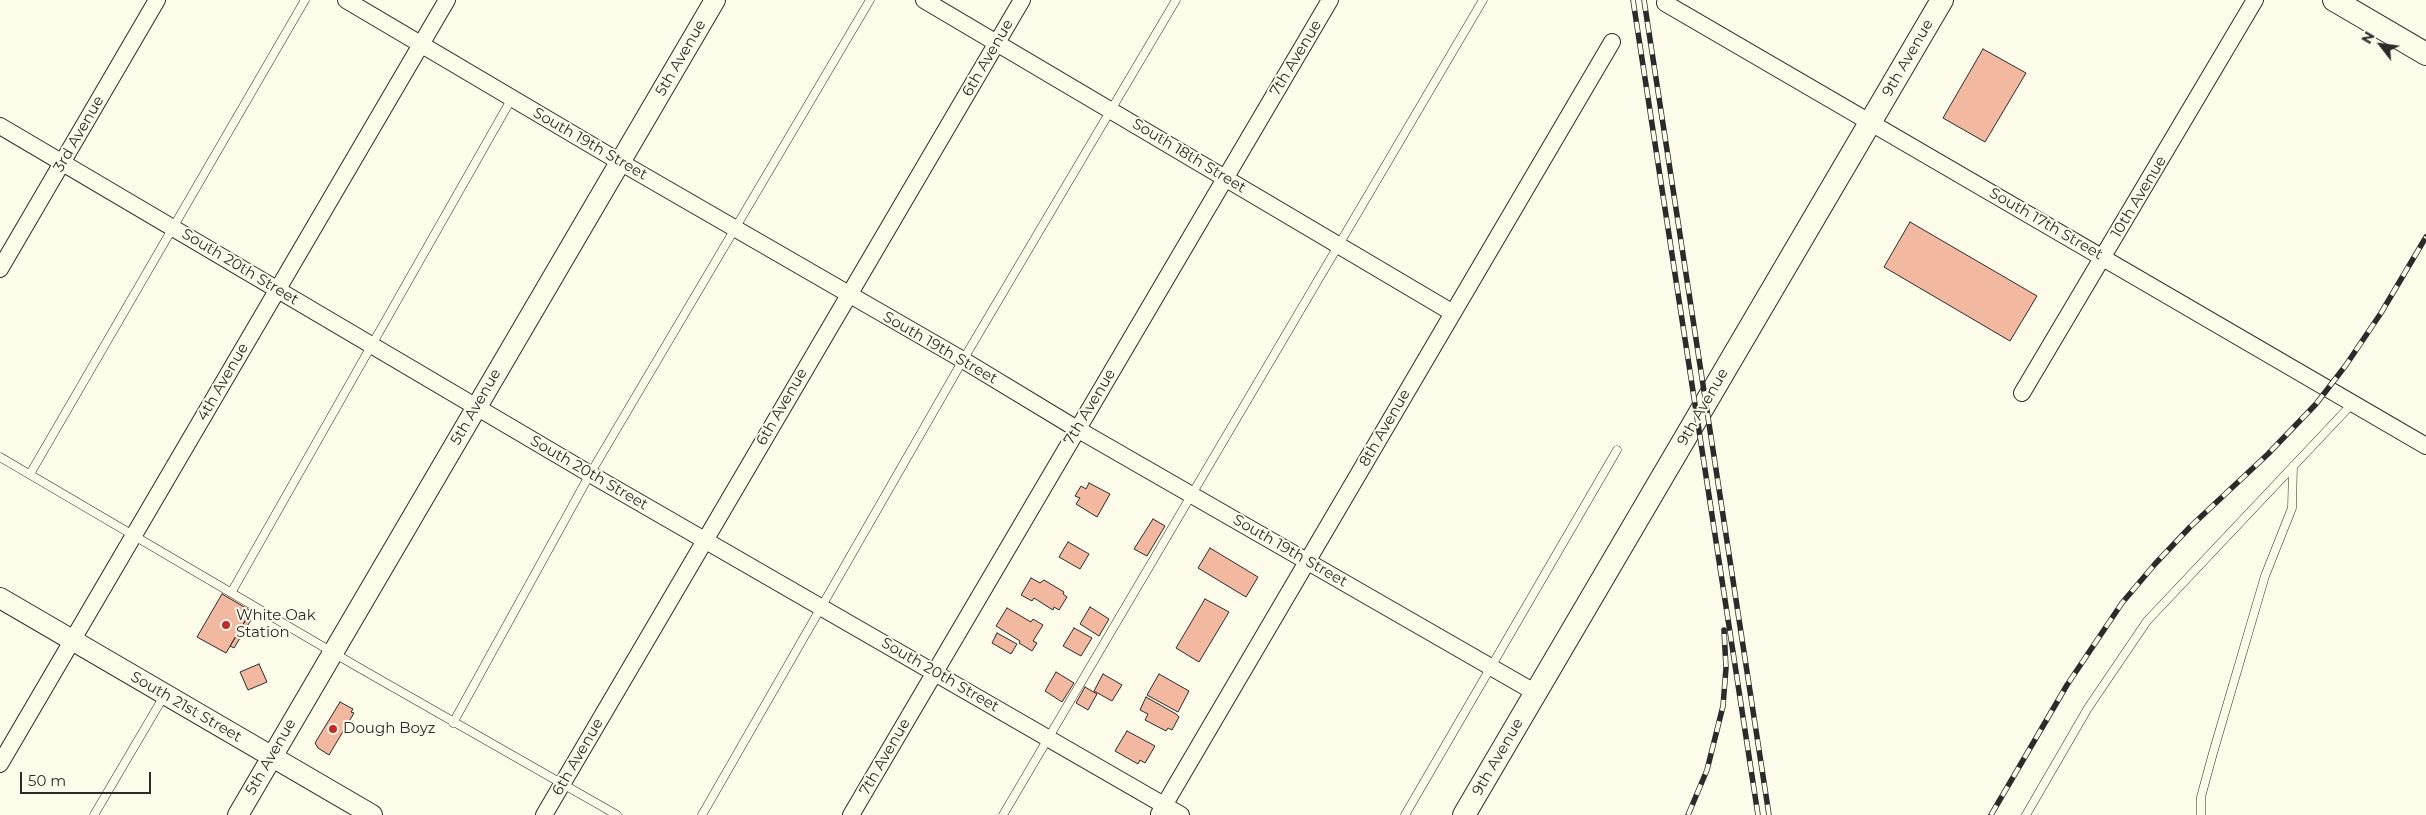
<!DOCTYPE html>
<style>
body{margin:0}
#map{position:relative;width:2426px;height:815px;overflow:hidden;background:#fdfbea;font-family:Montserrat,sans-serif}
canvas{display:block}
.north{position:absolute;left:2356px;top:20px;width:50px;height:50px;-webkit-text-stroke:4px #fdfbea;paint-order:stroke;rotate:300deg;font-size:14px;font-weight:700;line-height:20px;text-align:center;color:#2b2b2b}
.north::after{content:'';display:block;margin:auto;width:18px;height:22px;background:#2b2b2b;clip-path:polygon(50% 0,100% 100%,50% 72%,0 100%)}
.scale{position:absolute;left:20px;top:772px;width:131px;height:22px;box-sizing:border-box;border:2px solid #2b2b2b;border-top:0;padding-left:6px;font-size:15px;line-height:18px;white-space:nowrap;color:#2b2b2b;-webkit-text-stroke:4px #fdfbea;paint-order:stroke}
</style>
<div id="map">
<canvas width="2426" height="815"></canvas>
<div class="north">N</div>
<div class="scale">50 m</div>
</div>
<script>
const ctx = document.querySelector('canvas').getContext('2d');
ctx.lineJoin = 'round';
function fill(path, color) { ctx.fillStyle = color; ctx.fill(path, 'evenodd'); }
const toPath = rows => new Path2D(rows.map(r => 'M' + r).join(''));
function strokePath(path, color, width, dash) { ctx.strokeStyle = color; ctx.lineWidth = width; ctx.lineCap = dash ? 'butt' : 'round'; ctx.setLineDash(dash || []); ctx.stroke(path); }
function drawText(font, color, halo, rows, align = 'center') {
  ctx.font = font + ' Montserrat,sans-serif'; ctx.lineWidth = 4; ctx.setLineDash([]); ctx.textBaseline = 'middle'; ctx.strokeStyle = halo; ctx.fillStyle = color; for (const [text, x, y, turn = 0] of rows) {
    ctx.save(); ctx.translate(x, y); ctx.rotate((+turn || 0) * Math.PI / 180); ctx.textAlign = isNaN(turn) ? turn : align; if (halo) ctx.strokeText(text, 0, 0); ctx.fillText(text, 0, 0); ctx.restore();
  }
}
const building = toPath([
 [1983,49,2026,73,1985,142,1943,118,1983,49],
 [1910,222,2037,296,2010,341,1884,267,1910,222],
 [1089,483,1110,494,1097,517,1076,504,1080,498,1075,496,1081,486,1086,489,1089,483],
 [1153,519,1165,526,1147,556,1134,549,1153,519],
 [1068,542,1089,554,1080,569,1059,557,1068,542],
 [1210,548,1258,577,1246,597,1198,568,1210,548],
 [1031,578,1040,583,1044,580,1064,592,1063,594,1067,597,1059,610,1054,607,1053,610,1034,598,1032,601,1021,595,1031,578],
 [222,594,251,611,226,653,197,637,222,594],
 [1205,599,1229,612,1199,662,1176,648,1205,599],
 [1090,607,1109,619,1099,636,1080,624,1090,607],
 [1007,608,1031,622,1033,619,1043,625,1033,641,1037,643,1032,651,1019,643,1020,641,996,626,1007,608],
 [247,618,251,620,234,648,230,646,247,618],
 [1074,628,1092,638,1081,656,1063,646,1074,628],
 [997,633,1017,644,1011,654,992,643,997,633],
 [259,664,267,682,248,690,240,672,259,664],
 [1056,672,1074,683,1062,702,1045,691,1056,672],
 [1103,674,1122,685,1112,701,1094,691,1103,674],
 [1159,674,1189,691,1178,712,1147,695,1159,674],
 [1085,687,1097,694,1088,710,1076,703,1085,687],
 [1146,697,1176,714,1179,717,1172,730,1168,728,1166,731,1145,720,1148,714,1140,710,1146,697],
 [340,702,353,709,351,712,354,713,329,755,318,748,315,743,340,702],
 [1127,731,1155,746,1145,763,1140,760,1138,764,1115,751,1127,731]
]);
const service = toPath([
 [0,457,356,666,617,815],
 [30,474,305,0],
 [231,593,512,98],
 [453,723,590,474,870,0],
 [94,815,164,696],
 [702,815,963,360,1176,0],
 [1003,815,1483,0],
 [1405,815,1617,450],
 [2026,815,2088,708,2147,621,2352,404],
 [2201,815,2201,797,2213,753,2265,576,2292,508,2293,466]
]);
const minor = toPath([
 [346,0,620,162,963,360,1077,429,1536,693],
 [924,0,1453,313],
 [1665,3,2426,446],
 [0,126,590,474,1181,815],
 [0,269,157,0],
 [2022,393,2255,0],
 [0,764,447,0],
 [1159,814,1612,42],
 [544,815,1022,0],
 [851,815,1330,0]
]);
const tertiary = toPath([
 [0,598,372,815],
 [238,815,715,0]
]);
const secondary = toPath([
 [2334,0,2426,54],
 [1464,815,1942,0]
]);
const rail = toPath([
 [1633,0,1758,815],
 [1644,0,1769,815],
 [1688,815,1707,770,1723,706,1726,668,1724,630],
 [1991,815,2067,685,2122,603,2155,564,2190,527,2268,454,2316,404,2346,365,2381,313,2426,237]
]);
const markers = [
 [226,625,5,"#c62828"],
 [333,729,5,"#c62828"]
];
const streetNames = [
 ["5th Avenue",681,58,-60],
 ["6th Avenue",988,58,-60],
 ["7th Avenue",1296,58,-59],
 ["9th Avenue",1908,58,-60],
 ["3rd Avenue",79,134,-60],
 ["South 19th Street",590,144,30],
 ["South 18th Street",1189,156,31],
 ["10th Avenue",2139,197,-59],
 ["South 17th Street",2046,224,30],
 ["South 20th Street",240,267,31],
 ["South 19th Street",940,348,30],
 ["4th Avenue",223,382,-60],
 ["5th Avenue",476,407,-60],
 ["6th Avenue",782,407,-60],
 ["7th Avenue",1090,407,-59],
 ["9th Avenue",1703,407,-60],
 ["8th Avenue",1385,428,-60],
 ["South 20th Street",589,473,30],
 ["South 19th Street",1290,551,30],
 ["South 20th Street",940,675,30],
 ["South 21st Street",186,707,30],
 ["5th Avenue",271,757,-60],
 ["6th Avenue",578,757,-60],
 ["7th Avenue",885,757,-60],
 ["9th Avenue",1498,757,-60]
];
const poiNames = [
 ["White Oak",236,616],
 ["Station",236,633],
 ["Dough Boyz",343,729]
];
fill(building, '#f2b8a0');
strokePath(building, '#2b2b2b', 1);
strokePath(service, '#2b2b2b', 9);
strokePath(minor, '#2b2b2b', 18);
strokePath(tertiary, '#2b2b2b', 22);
strokePath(secondary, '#2b2b2b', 24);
strokePath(service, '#fdfbea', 8);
strokePath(minor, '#fdfbea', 16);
strokePath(tertiary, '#fdfbea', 20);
strokePath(secondary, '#fdfbea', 22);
strokePath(rail, '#2b2b2b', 5.5);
strokePath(rail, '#fdfbea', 4, [11]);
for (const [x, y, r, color] of markers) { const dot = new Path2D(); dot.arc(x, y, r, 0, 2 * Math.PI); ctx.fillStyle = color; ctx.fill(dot); strokePath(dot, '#fdfbea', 2); }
drawText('15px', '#2b2b2b', '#fdfbea', streetNames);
drawText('15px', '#2b2b2b', '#fdfbea', poiNames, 'left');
</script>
